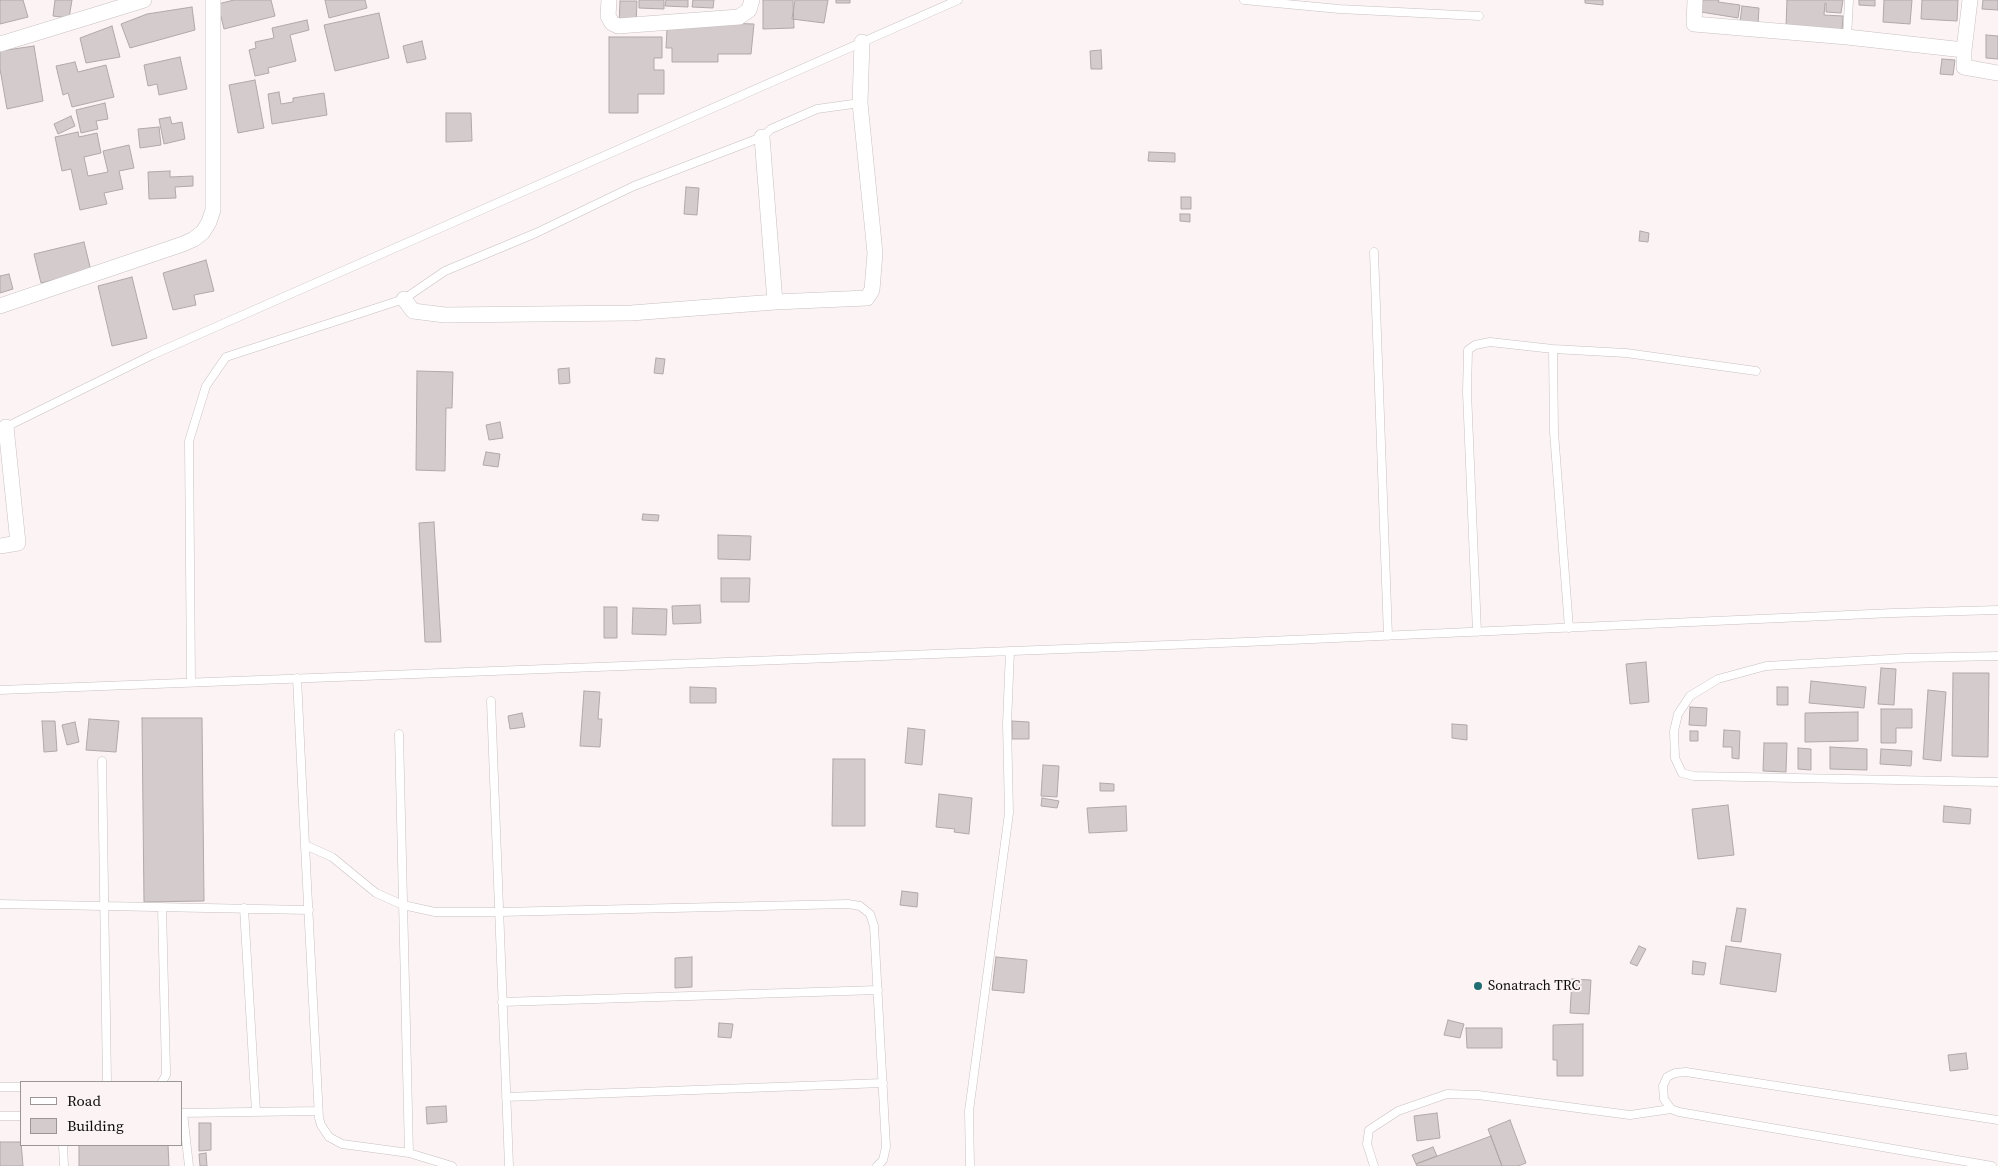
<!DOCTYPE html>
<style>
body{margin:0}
#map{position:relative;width:1998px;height:1166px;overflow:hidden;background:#fcf4f4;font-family:"Source Serif 4",serif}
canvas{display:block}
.legend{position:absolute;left:20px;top:1081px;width:162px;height:65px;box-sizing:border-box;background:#fcf4f4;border:1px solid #9c9797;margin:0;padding:6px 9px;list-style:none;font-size:15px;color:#0d0b0b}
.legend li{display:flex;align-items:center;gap:10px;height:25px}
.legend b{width:25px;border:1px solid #9c9797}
</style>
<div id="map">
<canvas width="1998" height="1166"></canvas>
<ul class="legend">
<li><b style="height:6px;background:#fff"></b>Road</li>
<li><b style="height:14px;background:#d4cccc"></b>Building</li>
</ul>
</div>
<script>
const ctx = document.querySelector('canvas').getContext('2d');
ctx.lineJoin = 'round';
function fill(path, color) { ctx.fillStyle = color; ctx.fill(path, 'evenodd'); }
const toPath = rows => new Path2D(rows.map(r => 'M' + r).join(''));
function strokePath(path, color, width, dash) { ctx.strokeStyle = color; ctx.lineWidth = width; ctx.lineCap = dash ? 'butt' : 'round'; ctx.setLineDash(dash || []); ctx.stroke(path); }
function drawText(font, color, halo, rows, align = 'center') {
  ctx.font = font + ' "Source Serif 4",serif'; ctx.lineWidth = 4; ctx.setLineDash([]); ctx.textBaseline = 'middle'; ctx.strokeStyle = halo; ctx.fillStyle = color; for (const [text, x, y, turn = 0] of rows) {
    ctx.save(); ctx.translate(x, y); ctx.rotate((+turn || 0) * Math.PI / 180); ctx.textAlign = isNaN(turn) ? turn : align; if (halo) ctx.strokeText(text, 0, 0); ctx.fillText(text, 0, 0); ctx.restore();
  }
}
const building = toPath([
 [0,0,23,0,28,17,0,24,0,0],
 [55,0,72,0,69,18,53,16,55,0],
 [234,0,271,0,275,16,224,29,218,4,234,0],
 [325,0,365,0,367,8,329,18,325,0],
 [639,0,664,0,664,9,639,8,639,0],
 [666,0,688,0,688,7,665,6,666,0],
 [693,0,714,0,713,8,692,7,693,0],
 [763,0,793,0,794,28,763,29,763,0],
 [795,0,828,0,824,23,792,19,795,0],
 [836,0,850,0,850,3,836,3,836,0],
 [1585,0,1603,0,1603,5,1585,3,1585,0],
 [1703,0,1719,0,1718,2,1740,5,1738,18,1701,12,1703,0],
 [1787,0,1843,0,1841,13,1826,12,1826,3,1825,3,1824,15,1843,16,1842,32,1786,27,1787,0],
 [1859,0,1875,0,1875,6,1859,5,1859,0],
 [1884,0,1912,0,1910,24,1883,22,1884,0],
 [1922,0,1958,0,1957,21,1921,19,1922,0],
 [1983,0,1998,0,1998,10,1982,9,1983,0],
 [620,1,637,1,636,27,619,26,620,1],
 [1742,6,1759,8,1758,24,1740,22,1742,6],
 [192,7,195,30,130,48,121,24,147,14,192,7],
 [379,13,389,58,335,71,324,25,379,13],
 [307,20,309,30,290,35,296,61,268,68,269,73,255,76,249,50,256,48,255,42,274,38,272,28,307,20],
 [720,23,754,24,751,54,718,54,718,62,672,62,672,48,666,48,667,29,720,23],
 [112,26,120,57,86,63,80,38,112,26],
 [1986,35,1998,36,1998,59,1986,58,1986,35],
 [609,37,662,37,662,58,654,58,654,70,664,70,664,94,638,94,638,113,609,113,609,37],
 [422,41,426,59,407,63,403,46,422,41],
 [34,46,43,101,7,109,0,69,0,51,34,46],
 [1101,50,1102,69,1091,69,1090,51,1101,50],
 [180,57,187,89,159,95,157,84,148,86,144,65,180,57],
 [1942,59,1955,60,1953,75,1940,74,1942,59],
 [75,62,78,72,106,65,114,97,72,107,68,93,63,95,56,66,75,62],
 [255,80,264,128,238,133,229,85,255,80],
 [279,92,281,104,293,102,293,98,324,93,327,115,272,124,268,94,279,92],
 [105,103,108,119,96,121,98,129,81,133,76,110,105,103],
 [446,113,471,113,472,141,446,142,446,113],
 [71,116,75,126,58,134,54,124,71,116],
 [170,117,172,124,182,122,185,139,164,144,159,119,170,117],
 [159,127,161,145,140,148,138,129,159,127],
 [78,132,79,137,97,133,101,153,84,157,88,176,108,172,103,151,129,145,134,168,119,171,123,189,104,193,107,204,80,210,71,169,62,171,55,137,78,132],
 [1149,152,1175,153,1175,162,1148,161,1149,152],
 [170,171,170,177,193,176,193,186,175,187,176,198,149,199,148,172,170,171],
 [686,187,699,188,697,215,684,214,686,187],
 [1181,197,1191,197,1191,209,1181,209,1181,197],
 [1180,214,1190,214,1190,222,1180,221,1180,214],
 [1640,231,1649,233,1648,242,1639,241,1640,231],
 [84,242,91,271,41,283,34,254,84,242],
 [206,260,214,291,194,295,196,305,173,310,163,273,206,260],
 [9,274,13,289,0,293,0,276,9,274],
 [132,277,147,338,112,346,98,286,132,277],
 [656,358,665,359,663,374,654,373,656,358],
 [569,368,570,383,559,384,558,369,569,368],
 [417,371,453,372,452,408,446,408,445,471,416,470,417,371],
 [500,422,503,438,489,440,486,425,500,422],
 [486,452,500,454,498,467,483,465,486,452],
 [643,514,659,515,658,521,642,520,643,514],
 [434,522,441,642,425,642,419,523,434,522],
 [718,535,751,536,750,560,718,559,718,535],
 [721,578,750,578,749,602,721,602,721,578],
 [700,605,701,623,673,624,672,606,700,605],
 [604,607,617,607,617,638,604,638,604,607],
 [633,608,667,609,666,635,632,634,633,608],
 [1646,662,1649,702,1630,704,1626,664,1646,662],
 [1881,668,1896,669,1894,705,1878,704,1881,668],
 [1953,673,1989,673,1988,757,1952,756,1953,673],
 [1811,681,1866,687,1864,708,1809,703,1811,681],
 [690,687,716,688,716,703,690,703,690,687],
 [1777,687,1788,687,1788,705,1777,705,1777,687],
 [1928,690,1946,692,1941,761,1923,759,1928,690],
 [584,691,600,692,598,719,602,719,600,747,580,746,584,691],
 [1690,707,1707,708,1706,726,1689,725,1690,707],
 [1881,709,1912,709,1912,728,1896,728,1896,743,1881,743,1881,709],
 [1858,712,1858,741,1805,742,1805,713,1858,712],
 [522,713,525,727,510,729,508,716,522,713],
 [142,718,202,718,204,901,144,902,142,718],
 [89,719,119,721,116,752,86,750,89,719],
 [42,721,55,721,57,751,44,752,42,721],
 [1012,721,1029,722,1029,739,1012,739,1012,721],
 [75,722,79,742,67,745,62,725,75,722],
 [1452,724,1467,725,1467,740,1452,738,1452,724],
 [908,728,925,730,922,765,905,763,908,728],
 [1724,730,1740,731,1739,759,1732,758,1732,747,1723,747,1724,730],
 [1690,731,1698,731,1698,741,1690,741,1690,731],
 [1764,743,1787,743,1786,772,1763,771,1764,743],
 [1830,747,1867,749,1867,770,1830,769,1830,747],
 [1798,748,1811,749,1811,770,1798,769,1798,748],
 [1881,749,1912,751,1911,766,1880,764,1881,749],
 [833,759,865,759,865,826,832,826,833,759],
 [1043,765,1059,766,1057,797,1041,796,1043,765],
 [1100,783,1114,784,1114,791,1100,791,1100,783],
 [939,794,972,798,969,834,954,832,955,829,936,827,939,794],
 [1042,798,1059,801,1057,808,1041,806,1042,798],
 [1728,805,1734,855,1698,859,1692,809,1728,805],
 [1126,806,1127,831,1089,833,1087,808,1126,806],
 [1944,806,1971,809,1970,824,1943,822,1944,806],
 [902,891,918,893,917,907,900,905,902,891],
 [1737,908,1746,909,1741,942,1731,941,1737,908],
 [1639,946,1646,949,1637,966,1630,963,1639,946],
 [1726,946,1781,954,1776,992,1720,984,1726,946],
 [692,957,692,987,675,988,675,958,692,957],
 [996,957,1027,960,1024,993,992,990,996,957],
 [1693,961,1706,963,1704,975,1692,974,1693,961],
 [1572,979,1591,980,1589,1014,1570,1013,1572,979],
 [1448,1020,1464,1024,1460,1038,1444,1035,1448,1020],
 [719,1023,733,1024,731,1038,718,1037,719,1023],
 [1583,1024,1583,1076,1557,1076,1557,1060,1553,1060,1553,1025,1583,1024],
 [1466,1028,1502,1028,1502,1048,1467,1048,1466,1028],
 [1966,1053,1968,1069,1950,1071,1948,1055,1966,1053],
 [446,1106,447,1122,427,1124,426,1107,446,1106],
 [1437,1113,1440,1138,1417,1141,1414,1116,1437,1113],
 [1510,1120,1526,1163,1518,1166,1502,1166,1488,1129,1510,1120],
 [199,1123,211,1123,211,1150,199,1151,199,1123],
 [1491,1136,1502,1166,1417,1166,1416,1164,1491,1136],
 [0,1142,21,1142,23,1166,0,1166,0,1142],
 [79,1145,168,1145,169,1166,79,1166,79,1145],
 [1433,1147,1437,1156,1416,1164,1412,1155,1433,1147],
 [206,1153,207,1166,200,1166,199,1154,206,1153]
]);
const service = toPath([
 [1244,0,1339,9,1479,16],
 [1847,37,1849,0],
 [1374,252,1388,636],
 [1553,349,1554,432,1569,628],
 [4,428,152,355,958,0],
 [1477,632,1467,392,1468,350,1475,345,1490,342,1553,349,1626,353,1756,371],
 [1998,656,1907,658,1766,666,1718,679,1690,696,1678,714,1674,731,1675,758,1682,773,1694,776,1998,782],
 [297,678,305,845],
 [191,682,189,441,206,386,226,357,404,299,445,271,536,233,634,186,762,137,771,129,817,109,860,103],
 [0,690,1246,642,1893,613,1998,610],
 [491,701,509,1166],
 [399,734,409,1153],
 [102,761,107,1082],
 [0,904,309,910],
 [244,908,256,1112],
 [502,1002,878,990],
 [162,1082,166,1075,166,1070,162,907],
 [0,1087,21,1087],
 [506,1097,883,1083],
 [181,1113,318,1111],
 [183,1113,189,1166],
 [0,1116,21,1116],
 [63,1145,64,1166],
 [452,1166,409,1153,342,1144,329,1137,321,1125,319,1118,305,845,332,857,376,893,403,905,435,912,499,912,848,904,860,906,870,914,874,926,886,1147,883,1160,877,1166],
 [970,1166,969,1111,1009,813,1007,724,1010,651],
 [1374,1166,1367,1144,1369,1130,1398,1111,1447,1094,1478,1095,1630,1115,1671,1109],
 [1992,1166,1679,1112,1671,1109,1664,1099,1663,1086,1667,1077,1675,1073,1686,1072,1998,1120]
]);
const minor = toPath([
 [609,0,608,16,612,23,618,26,739,17,749,10,752,0],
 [1695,0,1694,24,1847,37,1964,50,1964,67,1998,73],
 [0,44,144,0],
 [1964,50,1970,0],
 [762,137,775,302],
 [404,299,413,311,445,315,631,313,775,302,867,298,872,290,875,253,860,103,862,42],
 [0,306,183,244,194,239,203,232,209,222,213,210,213,0],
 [0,546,18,543,6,427]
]);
const markers = [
 [1478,986,5,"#206c70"]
];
const poiNames = [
 ["Sonatrach TRC",1488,986]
];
fill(building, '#d4cccc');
strokePath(building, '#b0a9a8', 1);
strokePath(service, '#c8c0c0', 9);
strokePath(minor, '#c8c0c0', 16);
strokePath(service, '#fff', 8);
strokePath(minor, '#fff', 15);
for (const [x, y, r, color] of markers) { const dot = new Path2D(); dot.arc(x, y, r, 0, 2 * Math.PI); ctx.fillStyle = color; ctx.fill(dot); strokePath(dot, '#fcf4f4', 2); }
drawText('14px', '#0d0b0b', '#fcf4f4', poiNames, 'left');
</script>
